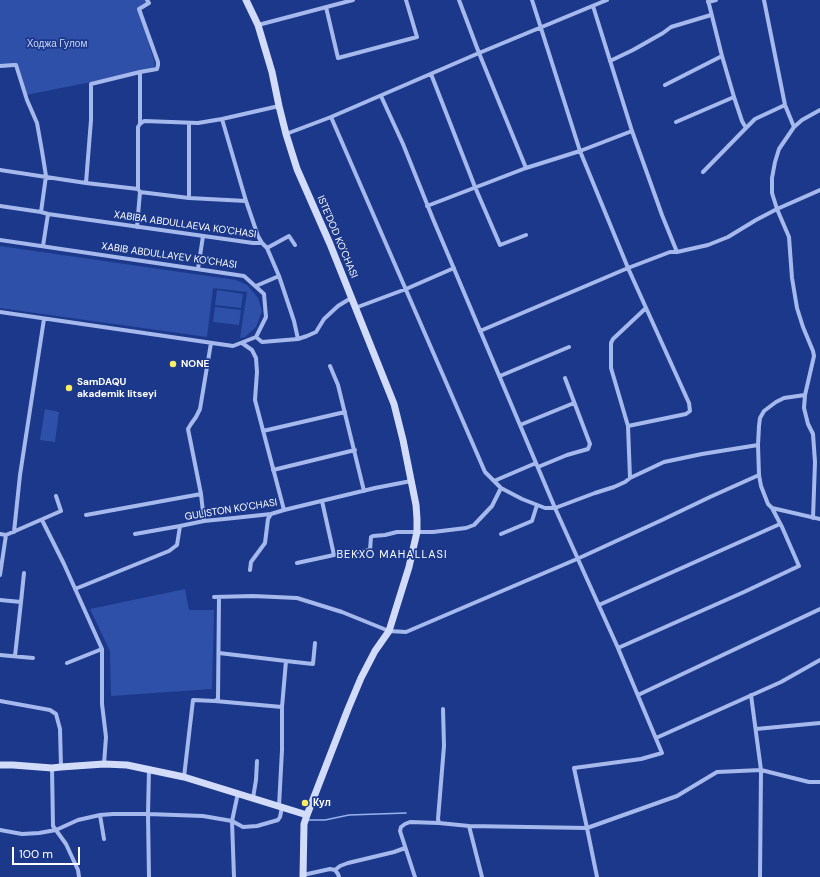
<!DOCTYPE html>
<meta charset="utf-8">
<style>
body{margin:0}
#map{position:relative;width:820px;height:877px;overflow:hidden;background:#1b388b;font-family:"DM Sans",sans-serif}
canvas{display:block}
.scale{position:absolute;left:12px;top:847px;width:68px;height:18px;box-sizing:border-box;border:2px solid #fff;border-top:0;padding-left:5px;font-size:12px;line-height:14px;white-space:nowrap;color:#fff;-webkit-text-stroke:3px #1b388b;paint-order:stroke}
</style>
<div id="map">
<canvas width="820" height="877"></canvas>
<div class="scale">100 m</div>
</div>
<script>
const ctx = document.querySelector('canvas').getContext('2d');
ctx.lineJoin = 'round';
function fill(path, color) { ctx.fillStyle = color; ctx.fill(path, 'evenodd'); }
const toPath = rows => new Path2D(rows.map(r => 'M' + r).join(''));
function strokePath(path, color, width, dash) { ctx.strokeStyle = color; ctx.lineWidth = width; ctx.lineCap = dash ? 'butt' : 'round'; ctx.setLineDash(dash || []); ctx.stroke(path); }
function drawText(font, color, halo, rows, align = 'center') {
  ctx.font = font + ' "DM Sans",sans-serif'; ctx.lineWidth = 3.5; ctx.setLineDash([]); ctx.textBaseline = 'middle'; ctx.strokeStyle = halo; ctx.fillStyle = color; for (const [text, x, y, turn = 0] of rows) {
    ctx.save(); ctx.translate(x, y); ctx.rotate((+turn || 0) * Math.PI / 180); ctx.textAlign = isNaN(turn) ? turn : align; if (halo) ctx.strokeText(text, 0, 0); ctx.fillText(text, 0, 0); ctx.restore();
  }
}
const green = toPath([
 [0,0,147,0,149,3,139,9,155,64,153,68,117,77,26,95,17,64,5,68,0,68],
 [0,246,236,280,247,285,258,298,262,311,256,327,245,337,240,338,247,292,213,288,207,337,0,308],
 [217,290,243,294,241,308,215,305],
 [215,307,241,310,239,325,213,322],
 [45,409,59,412,55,442,40,440],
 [185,589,189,610,214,610,212,689,111,696,110,651,90,609]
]);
const stream = toPath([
 [308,820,325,820,349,815,406,813]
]);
const street = toPath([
 [459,0,479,53,526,168],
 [532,0,580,151,628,268,689,403,690,411,686,414,628,426],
 [708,0,722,56,734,97,742,121,746,128,755,119,785,105],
 [764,0,785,105,794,127],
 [708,2,716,0],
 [593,6,632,131,662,215,677,252],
 [326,7,338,58,417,37,406,0],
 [258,25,353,0],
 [610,61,633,50,663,33,671,27,711,15],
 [0,66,14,65,16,65,27,100,37,123,42,151,46,176,41,212],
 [140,72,157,69,158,65,158,62,139,9,149,3,147,0],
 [431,74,475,187,500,245,526,235],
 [665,85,722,56],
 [381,96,403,144,433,219,555,508,618,648,662,753,641,759,574,768,587,828,677,796,717,772,761,770,809,782,820,782],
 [331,117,485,472,501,488,522,499,545,508,555,508,595,493,614,487,625,482,630,478,664,462,702,454,758,445],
 [676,122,734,97],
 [140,124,144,121,198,123,222,119,279,106],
 [286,134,331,117,479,53,607,0],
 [0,170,86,183,138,189,140,192,189,198,246,201],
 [703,172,746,128],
 [86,183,91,120,91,84,140,72,140,124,138,127,138,189],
 [189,198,189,123],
 [0,206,41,212,48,214,253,243,262,243,258,236,246,201,222,119],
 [427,206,526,168,580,151,632,131],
 [137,227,140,192],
 [0,240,244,276,264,294,266,317,256,337,233,346,0,312],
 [262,243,267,248,289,236,295,245],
 [43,246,48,214],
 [198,269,203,236],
 [279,276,294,321,298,339],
 [256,286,279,276,267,248],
 [355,308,406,289,454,268],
 [480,331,628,268,670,252,677,252,708,245,728,237,756,220,777,209,820,190],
 [256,337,262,342,298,339,307,336,316,332,324,319,338,306,351,298],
 [242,343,252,350,256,358,257,372,255,400,284,510],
 [330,366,338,385,364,491],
 [500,376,569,347],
 [805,395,784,398,776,402,764,411,760,418,759,426,758,445,759,475,761,486,768,504,772,508,820,519],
 [520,425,574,403],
 [263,431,345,412],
 [538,467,567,455,588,449,590,444,565,378],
 [273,470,355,450],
 [630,478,628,426,611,368,611,343,613,339,646,308],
 [494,481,536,463],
 [322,501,334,555],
 [86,515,201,494],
 [813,518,815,462,813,434,808,424,804,408,805,395,814,356,813,351,803,327,797,308,792,278,789,237,777,209,772,193,772,178,775,162,779,149,794,127,802,120,820,110],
 [42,520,64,564,102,649,102,704,106,737,104,764],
 [204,521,201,494,188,429,191,424,196,417,200,409,211,343],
 [14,532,20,475,44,319],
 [0,534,6,535,61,511,56,496],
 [135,534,180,526],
 [501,534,532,521,537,505],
 [297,563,334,555,370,550,371,537,373,536,385,535,397,532,433,532,466,528,474,525,492,506,501,488],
 [250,570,251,562,265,543,268,519,271,514],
 [0,575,6,535],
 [75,589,169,551,177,545,180,526,204,521,234,518,271,514,284,510,375,488,411,481],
 [214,597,253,596,297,598,342,612,389,631,406,632,577,559,662,520,710,497,759,475],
 [0,600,21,602,15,656],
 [21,602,24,573],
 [599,605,780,524],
 [618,648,744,592,799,566,782,527,772,508],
 [219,653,286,661,282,707,282,750,279,806],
 [0,655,33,658],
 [286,661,313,664,315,643],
 [67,663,102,649],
 [638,695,820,609],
 [751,695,761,770,760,877],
 [0,701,50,710,56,714,60,729,61,767],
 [215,701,282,707],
 [756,729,820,723],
 [656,738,781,682,820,660],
 [52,768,53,826,66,844,78,870,79,877],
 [184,777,193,700,215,701,218,699,219,597],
 [253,798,256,780,257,761],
 [100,815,104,839],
 [439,823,438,819,444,746,443,709],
 [469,826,482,877],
 [0,830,22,834,39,833,56,830,78,820,100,815,113,814,148,814,149,769],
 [335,870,340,866,348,863,394,852,405,848],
 [303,875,330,869,335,870,338,874,339,877],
 [149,877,148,814,203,816,232,821,238,793],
 [234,877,232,821,243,827,257,826,278,820,280,817,282,807],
 [415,877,400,831,401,827,405,824,410,822,439,823,469,826,587,828,597,877]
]);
const secondary = toPath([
 [246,0,258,25,272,72,279,106,286,134,297,169,330,244,394,404,403,440,416,505,417,519,417,532,409,567,389,631,375,651,361,678,348,709,307,815,304,824,303,877],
 [0,765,13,765,52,768,61,767,104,764,127,765,184,777,307,815]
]);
const markers = [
 [173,364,4,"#feed63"],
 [69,388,4,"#feed63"],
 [305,803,4,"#feed63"]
];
const parkNames = [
 ["Ходжа Гулом",57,44]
];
const streetNames = [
 ["XABIBA ABDULLAEVA KO'CHASI",185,225,8],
 ["ISTE'DOD KO'CHASI",337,237,67],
 ["XABIB ABDULLAYEV KO'CHASI",169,256,8],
 ["GULISTON KO'CHASI",231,510,-9]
];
const poiNames = [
 ["NONE",181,364],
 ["SamDAQU",77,382],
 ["akademik litseyi",77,394],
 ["Кул",313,803]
];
const neighbourhoodNames = [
 ["BEKXO MAHALLASI",392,555]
];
fill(green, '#2e50a9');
strokePath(stream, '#99b2ef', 1.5);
strokePath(street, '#a6b9ed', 4);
strokePath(secondary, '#d2dcf9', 7);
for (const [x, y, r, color] of markers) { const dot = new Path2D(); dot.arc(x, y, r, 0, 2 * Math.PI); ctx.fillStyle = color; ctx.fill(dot); strokePath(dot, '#1b388b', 1.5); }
drawText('10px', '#cbd8f9', '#1b388b', parkNames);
drawText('10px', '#fff', '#1b388b', streetNames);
drawText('bold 10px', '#fff', '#1b388b', poiNames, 'left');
ctx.letterSpacing = '1px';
drawText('11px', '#fff', '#1b388b', neighbourhoodNames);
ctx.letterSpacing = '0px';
</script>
